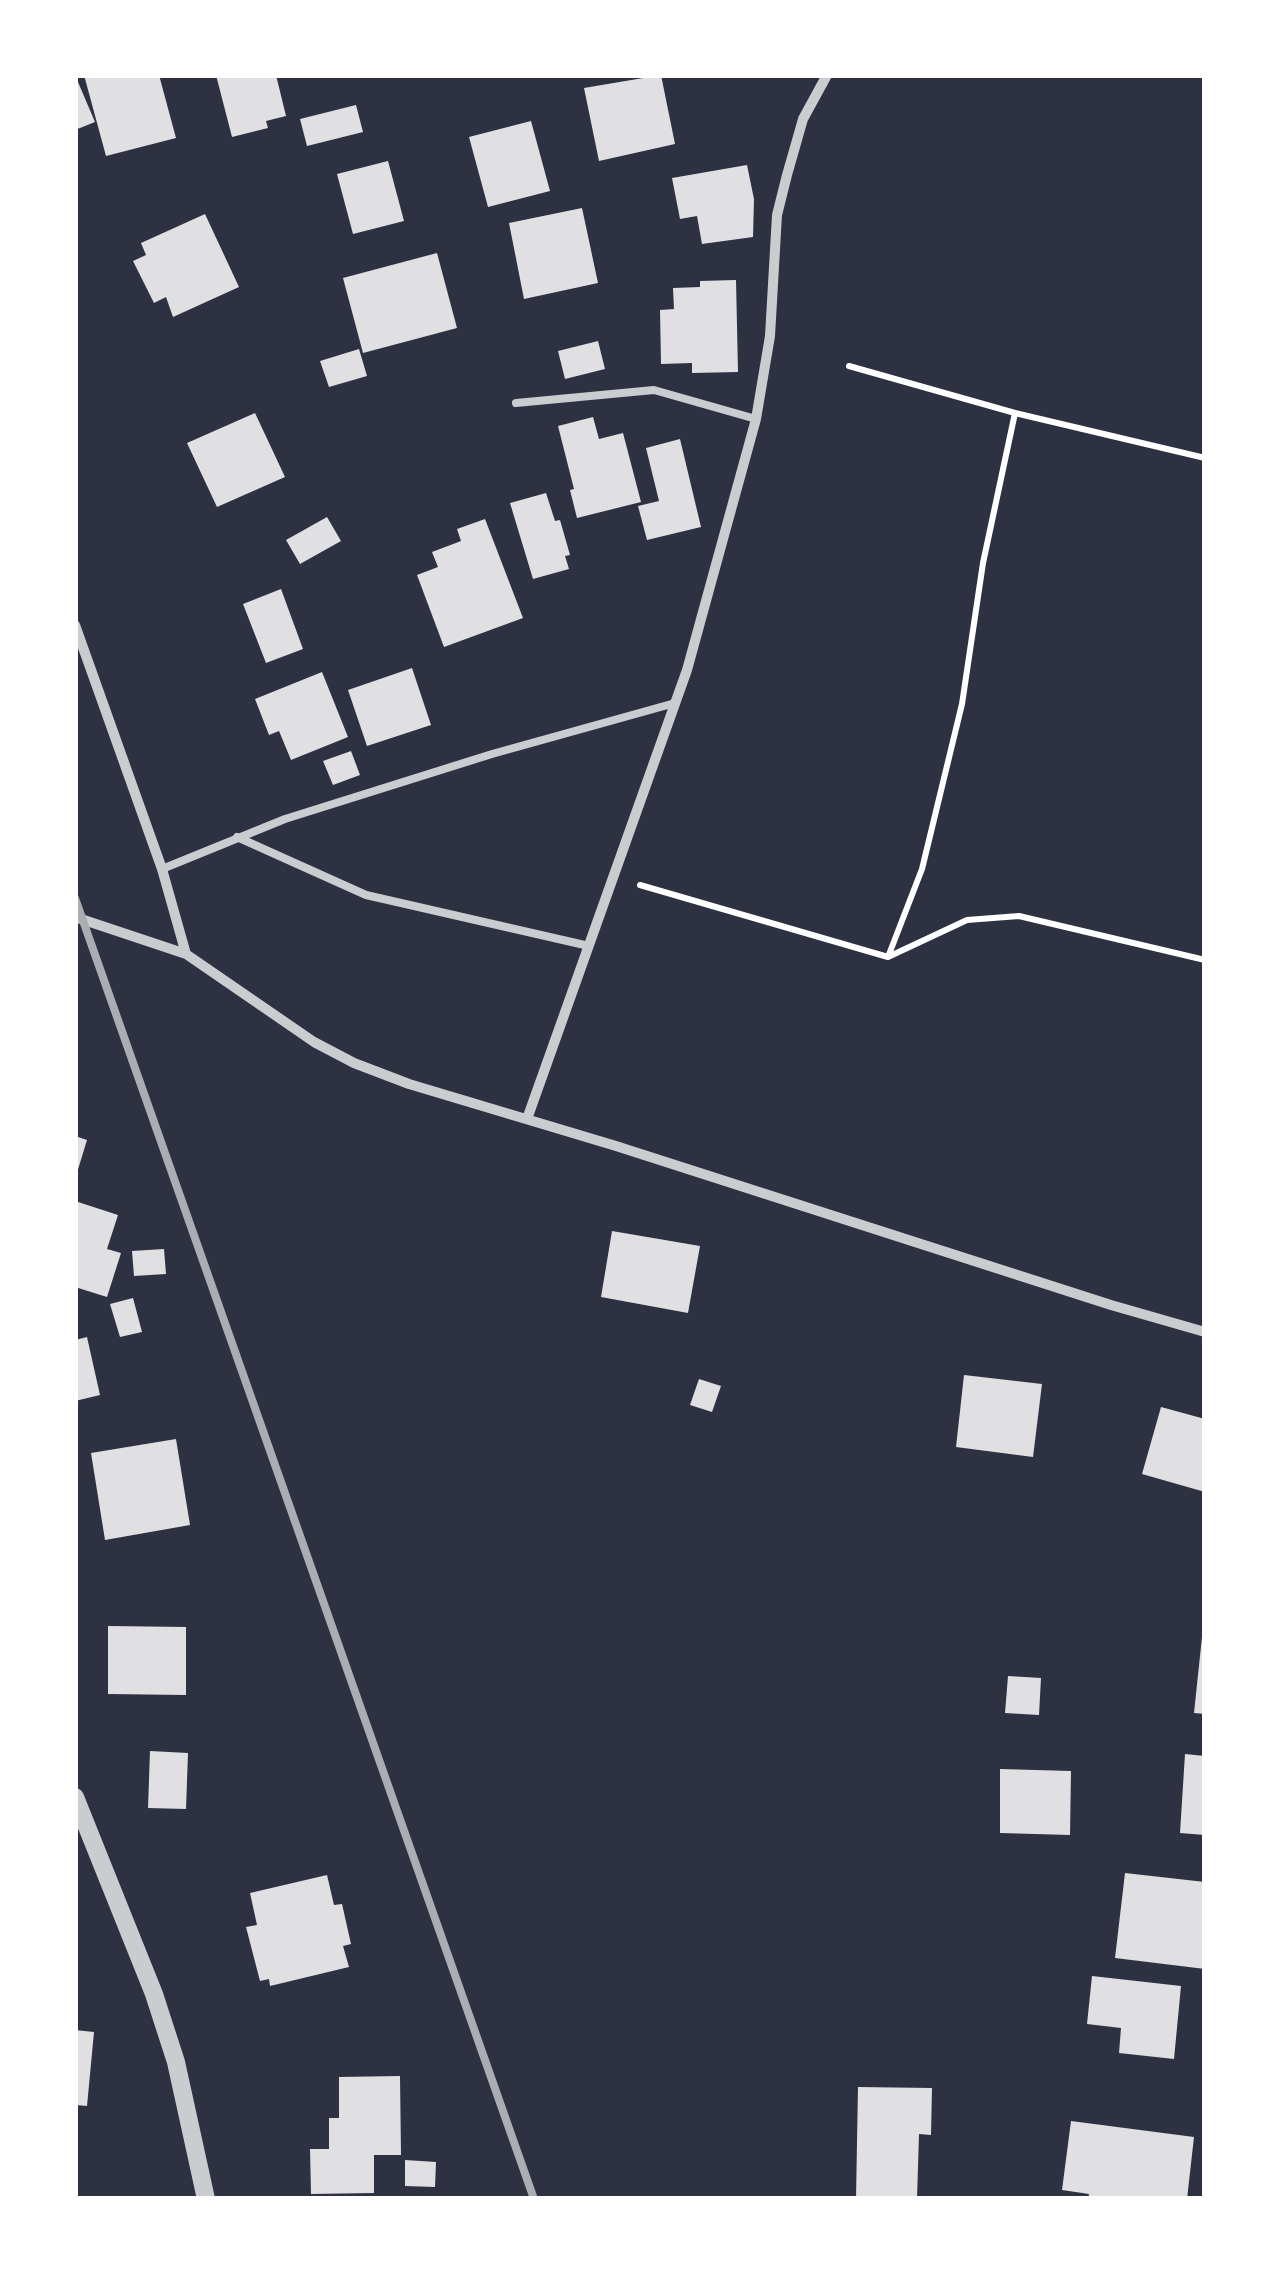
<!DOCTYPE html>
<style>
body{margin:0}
#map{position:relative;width:1280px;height:2274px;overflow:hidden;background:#2d3142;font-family:"Titillium Web",sans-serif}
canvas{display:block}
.frame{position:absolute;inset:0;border:78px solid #fff;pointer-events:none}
</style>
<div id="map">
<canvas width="1280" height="2274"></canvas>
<div class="frame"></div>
</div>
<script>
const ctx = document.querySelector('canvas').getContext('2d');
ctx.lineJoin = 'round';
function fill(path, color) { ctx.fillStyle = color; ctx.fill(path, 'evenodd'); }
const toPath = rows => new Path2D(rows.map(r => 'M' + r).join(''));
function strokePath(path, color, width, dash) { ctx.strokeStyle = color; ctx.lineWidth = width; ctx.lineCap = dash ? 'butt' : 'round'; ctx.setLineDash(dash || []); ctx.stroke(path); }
const building = toPath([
 [75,75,95,122,75,130],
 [84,75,159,75,176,138,106,156],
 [216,75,276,75,286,116,266,121,268,128,232,137],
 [661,75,675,144,599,161,584,88],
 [356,105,363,132,307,146,300,119],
 [531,121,550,191,488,207,469,137],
 [388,161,404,221,353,234,337,174],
 [747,165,754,199,753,237,702,244,697,216,680,219,672,178],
 [582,208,598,283,524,299,509,223],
 [205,214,239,287,173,317,166,297,154,303,133,261,146,255,141,243],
 [437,253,457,328,363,353,343,278],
 [736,280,738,372,692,373,692,363,661,364,660,310,674,309,673,288,700,287,700,281],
 [598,341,605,369,565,379,558,351],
 [359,349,367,376,329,387,320,361],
 [255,413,285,477,217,507,187,443],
 [593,417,599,439,623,433,641,502,577,518,570,490,574,489,558,426],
 [680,439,701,527,647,540,638,506,659,501,646,448],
 [546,493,555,521,560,520,570,555,565,556,569,569,533,579,510,503],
 [327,517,341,541,300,564,286,540],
 [485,519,523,618,444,647,417,575,438,567,432,552,461,541,457,529],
 [281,589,303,649,266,663,243,604],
 [412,668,431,725,367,746,348,690],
 [322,672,348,737,291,760,279,731,269,735,255,699],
 [351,751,360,775,333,785,323,761],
 [75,1136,87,1140,76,1176,75,1176],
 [75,1201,118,1215,107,1249,121,1253,107,1297,75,1287],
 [612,1231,700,1246,688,1313,601,1297],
 [164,1249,166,1274,134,1276,132,1251],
 [133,1298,142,1332,120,1337,110,1304],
 [87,1337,100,1395,75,1401,75,1340],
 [964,1375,1042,1384,1033,1457,956,1447],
 [699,1379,721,1386,712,1412,690,1405],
 [1161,1407,1205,1419,1205,1492,1142,1474],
 [176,1439,190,1525,105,1540,91,1453],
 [108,1626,186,1627,186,1695,108,1694],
 [1202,1637,1205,1637,1205,1714,1194,1713],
 [1008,1676,1041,1678,1039,1715,1005,1713],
 [150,1751,188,1753,186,1809,148,1808],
 [1185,1754,1205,1756,1205,1835,1180,1833],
 [1000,1769,1071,1771,1070,1835,1000,1833],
 [1125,1873,1205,1882,1205,1969,1115,1958],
 [327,1875,334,1905,342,1904,351,1944,343,1946,349,1967,270,1986,269,1979,260,1981,246,1927,257,1925,250,1893],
 [1092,1976,1181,1986,1174,2059,1119,2053,1121,2028,1087,2024],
 [75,2030,94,2032,87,2106,75,2105],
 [400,2076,401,2155,374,2155,374,2193,311,2194,310,2149,329,2149,329,2118,339,2118,339,2077],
 [858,2087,932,2088,931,2135,919,2134,917,2199,856,2199],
 [1071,2121,1194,2137,1187,2199,1088,2199,1089,2194,1062,2190],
 [405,2160,436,2162,435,2187,405,2186]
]);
const path = toPath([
 [849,366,1015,413],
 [640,885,888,957,967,920,1019,916,1205,960],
 [888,957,922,869,962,704,983,563,1015,413,1205,458]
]);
const service = toPath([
 [516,403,654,390,756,419],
 [237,837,366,895,589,946],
 [162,869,285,819,492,754,675,703]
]);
const minor = toPath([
 [75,625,162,869,186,954],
 [75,917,186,954,314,1042,354,1063,409,1084,616,1146,1111,1305,1205,1332],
 [527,1119,687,670,756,419,770,336,777,215,787,175,803,119,827,75]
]);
const tertiary = toPath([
 [75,1797,154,1994,176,2062,206,2199]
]);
const rail = toPath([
 [75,898,534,2199]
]);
fill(building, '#e0e0e3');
strokePath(path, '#fff', 6);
strokePath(service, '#caccd0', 8);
strokePath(minor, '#caccd0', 10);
strokePath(tertiary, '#caccd0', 18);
strokePath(rail, '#abadb3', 8);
</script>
